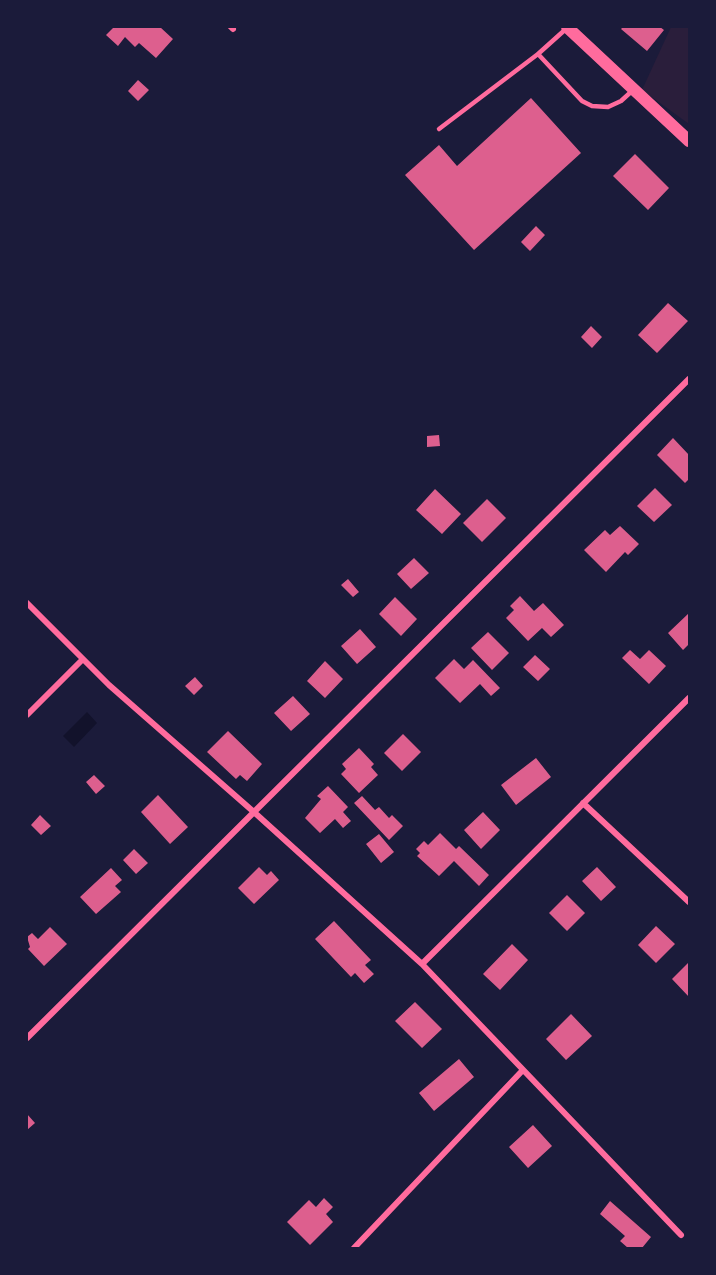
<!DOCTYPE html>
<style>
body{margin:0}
#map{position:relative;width:716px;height:1275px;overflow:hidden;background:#1b1b3a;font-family:Merriweather,serif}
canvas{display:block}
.frame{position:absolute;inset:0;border:28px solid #1b1b3a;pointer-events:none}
</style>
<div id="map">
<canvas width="716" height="1275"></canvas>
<div class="frame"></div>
</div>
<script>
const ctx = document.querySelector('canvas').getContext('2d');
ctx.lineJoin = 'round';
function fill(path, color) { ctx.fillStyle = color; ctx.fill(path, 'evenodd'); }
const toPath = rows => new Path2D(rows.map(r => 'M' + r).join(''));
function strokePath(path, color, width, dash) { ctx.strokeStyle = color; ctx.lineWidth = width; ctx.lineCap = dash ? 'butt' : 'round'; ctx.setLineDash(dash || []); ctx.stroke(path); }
const green = toPath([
 [671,27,689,27,689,124,642,90]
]);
const water = toPath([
 [87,712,97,723,74,747,63,736]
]);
const building = toPath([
 [114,27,160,27,173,39,156,58,139,43,135,47,125,37,118,46,106,35],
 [623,27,660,27,664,30,647,51,621,29],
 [138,80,149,90,138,101,128,91],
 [531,98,581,153,474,250,405,175,439,145,457,166],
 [635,154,669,188,648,210,613,176],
 [536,226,545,235,530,251,521,242],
 [668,303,688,321,657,353,638,335],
 [591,326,602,337,592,348,581,337],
 [439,435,440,446,427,447,427,436],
 [673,438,689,455,689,479,685,483,657,455],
 [655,488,672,505,654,522,637,506],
 [435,489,461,514,442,534,416,510],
 [487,499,506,518,482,542,463,523],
 [620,526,639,544,628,555,625,552,606,572,584,550,605,530,610,535],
 [414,558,429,573,411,589,397,574],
 [348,579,359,592,353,597,341,585],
 [520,596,534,611,543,603,564,625,551,637,542,628,528,641,506,618,514,610,510,606],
 [395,597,417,619,401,636,379,614],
 [689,613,689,644,683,650,668,633],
 [360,629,376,647,357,664,341,646],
 [488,632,509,653,492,670,471,648],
 [630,650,640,659,649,650,666,666,649,684,622,658],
 [535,655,550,669,538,681,523,667],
 [454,659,464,669,473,660,500,688,491,696,480,684,460,703,435,678],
 [325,661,343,679,325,698,307,681],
 [195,677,203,686,194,695,185,686],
 [293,696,310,714,291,731,274,713],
 [228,731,262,764,247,781,240,775,236,779,207,752],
 [403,734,421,752,402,771,384,753],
 [359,748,374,764,371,767,378,775,359,793,341,774,346,769,342,764],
 [536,758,551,777,516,805,501,785],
 [94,775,105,786,96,794,86,782],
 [328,786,348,807,343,812,351,821,343,828,335,819,320,833,305,818,321,799,317,796],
 [158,795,188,827,170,844,141,812],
 [362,796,375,810,379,807,389,818,392,815,403,826,389,840,354,803],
 [483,812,500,830,481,849,464,830],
 [40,815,51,826,41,835,31,825],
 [440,833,456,849,459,846,489,875,479,886,454,861,439,876,417,856,420,853,416,849,424,841,428,845],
 [379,834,394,852,381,863,366,844],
 [134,849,148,863,136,874,123,860],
 [259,867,267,875,271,871,279,880,254,904,238,888],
 [597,867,616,887,601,901,582,881],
 [111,868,122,880,115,886,121,892,96,914,80,897],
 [567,895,585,913,567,931,549,913],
 [334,921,371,960,365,965,374,974,364,983,355,973,351,977,315,939],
 [656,926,675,944,656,963,638,945],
 [50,927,67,944,44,966,28,949,30,947,27,937,32,933,38,939],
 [512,944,528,960,500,990,483,974],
 [689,962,689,997,672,979],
 [415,1002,442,1029,422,1048,395,1021],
 [571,1014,592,1036,566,1060,546,1039],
 [459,1059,474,1077,434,1111,419,1093],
 [27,1114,35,1123,27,1130],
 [533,1125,552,1146,528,1168,509,1147],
 [324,1198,333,1207,326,1214,333,1222,310,1245,287,1222,309,1200,316,1207],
 [610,1201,651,1237,642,1248,628,1248,620,1241,625,1236,600,1214]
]);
const service = toPath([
 [538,54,582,101,592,106,608,107,621,101,632,91],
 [439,129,538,54,567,28]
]);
const minor = toPath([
 [231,27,233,29],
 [27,603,109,685,255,813,422,964,681,1235],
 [27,715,83,659],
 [583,803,689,902],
 [422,964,689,698],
 [27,1038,689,379],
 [354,1248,522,1071]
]);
const secondary = toPath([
 [567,27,689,141]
]);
fill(green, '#2a1e3b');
fill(water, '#12122b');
fill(building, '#dd5f8e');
strokePath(service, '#ff6b9d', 4.5);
strokePath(minor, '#ff6b9d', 6);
strokePath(secondary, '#ff6b9d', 12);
</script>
